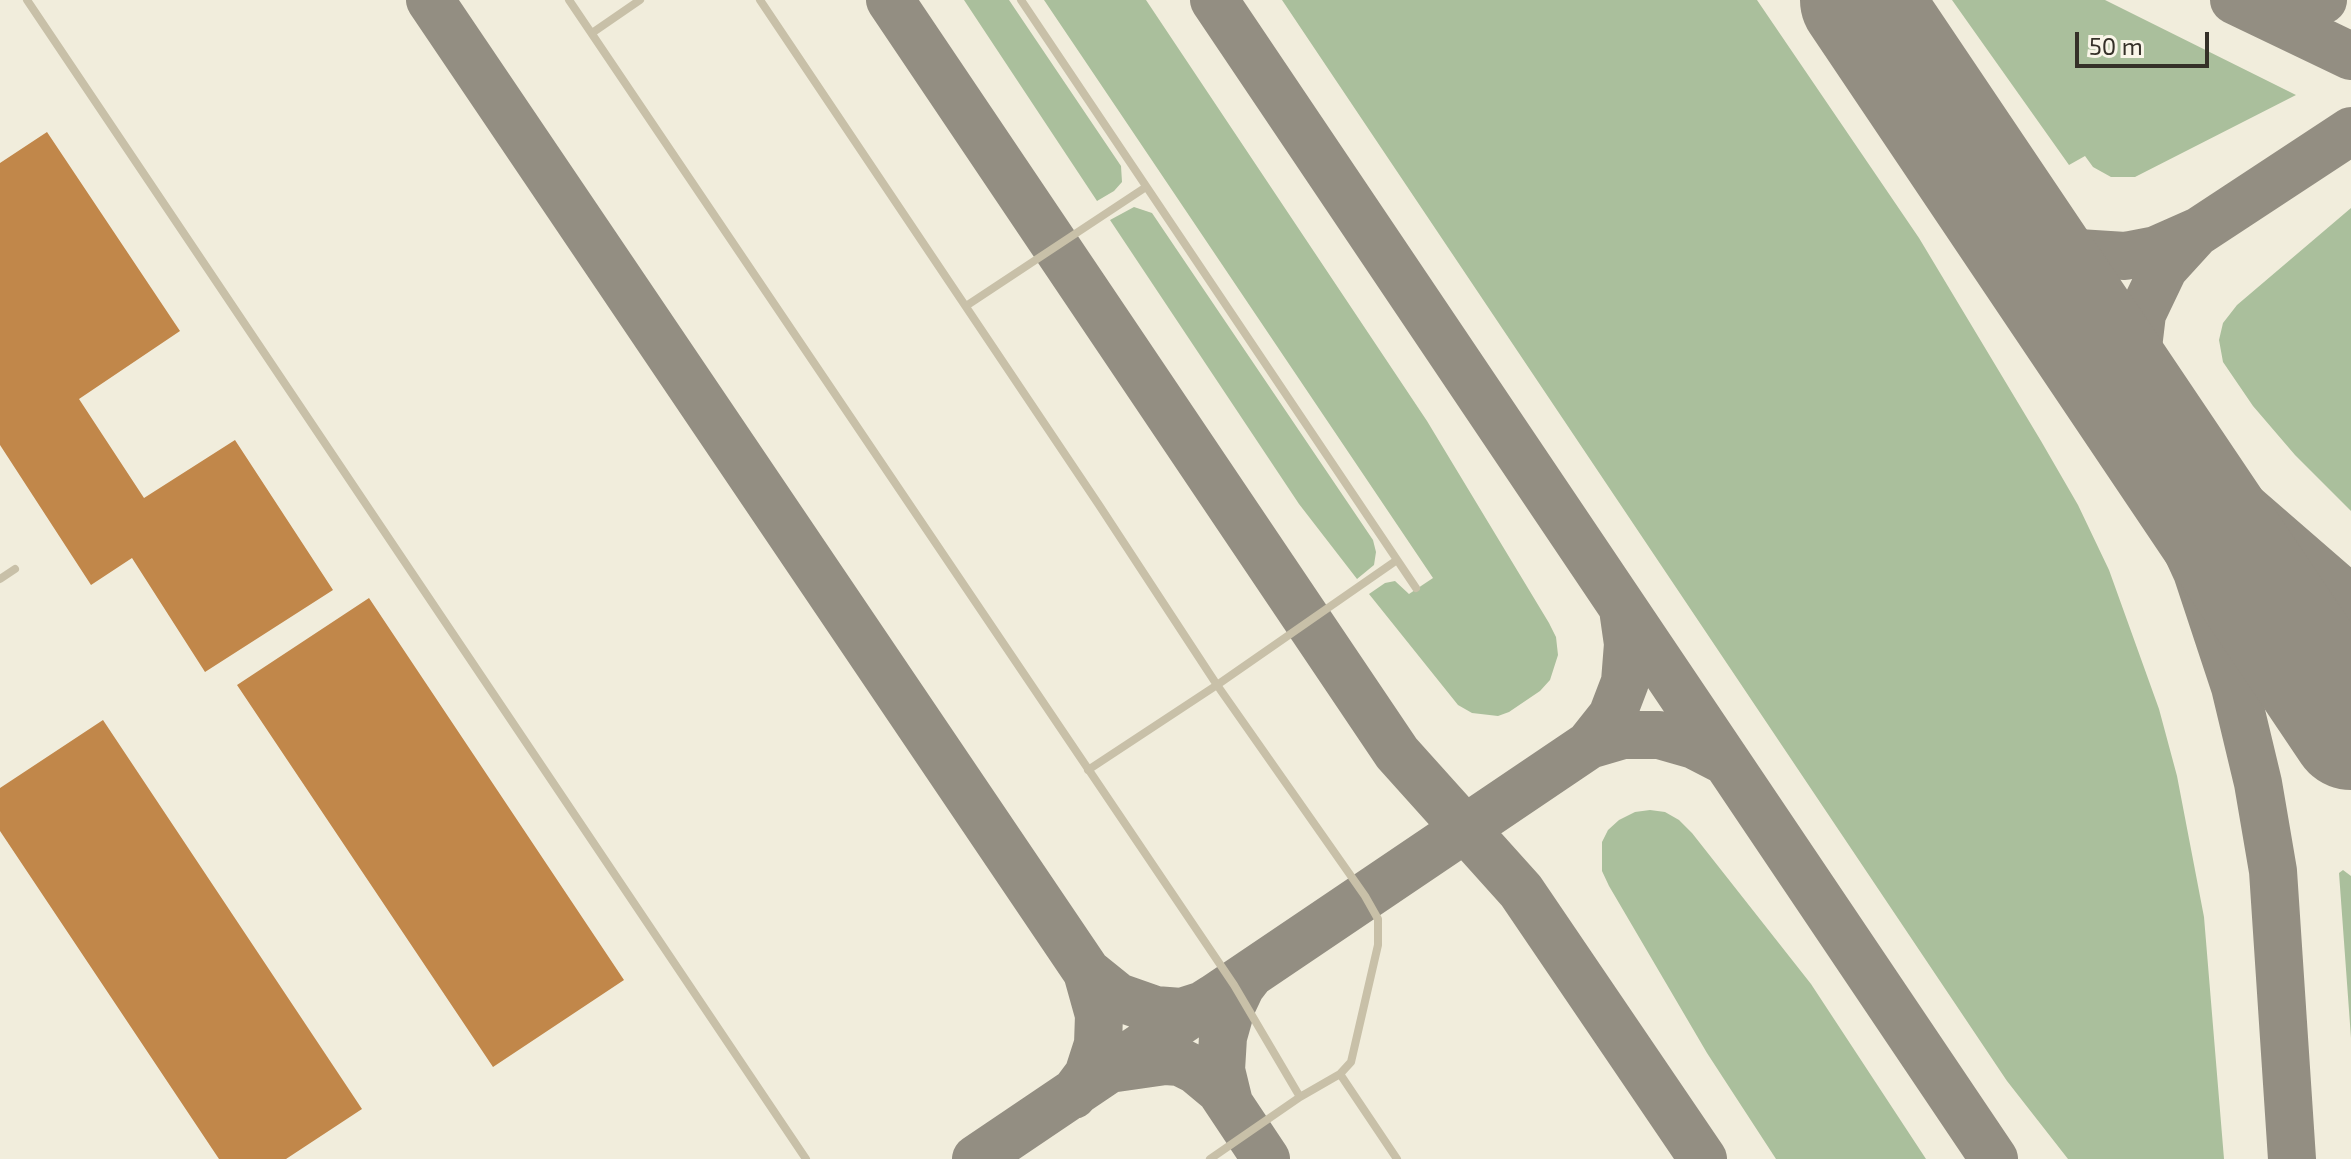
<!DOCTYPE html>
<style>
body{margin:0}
#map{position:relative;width:2351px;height:1159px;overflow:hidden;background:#f1eddc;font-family:"Exo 2",sans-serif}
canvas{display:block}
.scale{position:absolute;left:2075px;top:32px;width:134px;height:36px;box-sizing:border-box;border:4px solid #353028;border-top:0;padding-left:10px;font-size:24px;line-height:28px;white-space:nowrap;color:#353028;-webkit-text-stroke:6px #f9f5e8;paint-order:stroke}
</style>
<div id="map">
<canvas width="2351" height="1159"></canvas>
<div class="scale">50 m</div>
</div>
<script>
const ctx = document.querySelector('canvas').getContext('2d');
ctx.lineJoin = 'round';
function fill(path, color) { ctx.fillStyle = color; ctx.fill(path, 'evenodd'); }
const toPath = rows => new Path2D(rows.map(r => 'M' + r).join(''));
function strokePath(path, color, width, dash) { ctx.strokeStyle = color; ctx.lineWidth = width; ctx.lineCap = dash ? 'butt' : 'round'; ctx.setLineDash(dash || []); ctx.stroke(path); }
const green = toPath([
 [964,0,1009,0,1121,166,1122,182,1114,191,1097,201],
 [1044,0,1146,0,1427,421,1549,623,1556,637,1558,655,1550,680,1540,691,1509,712,1498,716,1472,713,1458,705,1369,594,1385,583,1395,581,1409,594,1433,578],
 [1282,0,1757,0,1919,238,2041,441,2078,505,2109,570,2159,709,2177,776,2204,917,2224,1159,2068,1159,2007,1081],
 [1952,0,2105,0,2296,95,2135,177,2111,177,2093,167,2085,156,2069,165],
 [1134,207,1152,213,1373,540,1376,552,1374,565,1357,579,1299,504,1110,220],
 [2351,208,2351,511,2295,455,2253,406,2223,362,2219,340,2223,323,2237,305],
 [1650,810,1665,812,1679,820,1692,833,1811,984,1926,1159,1776,1159,1707,1053,1609,886,1602,871,1602,842,1608,830,1619,820,1635,812],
 [2343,870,2351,876,2351,1038,2339,873]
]);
const taxiway = toPath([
 [430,0,1087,972,1118,997,1155,1010,1181,1012,1203,1005,1214,998],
 [890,0,1397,753,1521,891,1703,1159],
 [1214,0,1994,1159],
 [1861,0,1870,16],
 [2234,0,2351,56],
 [2252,4,2293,7,2323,0],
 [1998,205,2092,360,2151,472,2197,572,2235,687,2258,783,2273,871,2292,1159],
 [2010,217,2034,235,2078,253,2125,256,2156,250,2199,231,2351,131],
 [2121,374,2174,434,2244,506,2351,599],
 [2143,410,2136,364,2142,314,2164,268,2195,234],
 [1589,745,1612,716,1625,682,1628,644,1623,609],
 [1116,1068,1165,1061,1180,1062,1196,1070,1220,1090,1266,1159],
 [1073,1095,1088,1075,1098,1044,1099,1015,1087,972],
 [1229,1103,1221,1070,1223,1037,1232,1005,1241,986,1251,973],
 [976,1159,1589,745,1623,735,1659,735,1694,745,1727,762]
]);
const runway = toPath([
 [1860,0,2351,730]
]);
const building = toPath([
 [47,132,180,331,79,399,144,498,235,440,333,590,205,672,132,558,91,585,0,445,0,163],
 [369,598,624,980,493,1067,237,685],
 [103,720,362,1109,286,1159,219,1159,0,831,0,788]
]);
const lane = toPath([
 [27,0,806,1159],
 [569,0,1234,985,1300,1097],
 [760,0,1099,505,1217,685,1365,896,1378,919,1378,945,1351,1062,1340,1074,1300,1097,1210,1159],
 [1021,0,1416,588],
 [592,33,640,0],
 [966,306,1146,187],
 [0,579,15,569],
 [1088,770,1217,685,1397,560],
 [1340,1074,1397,1159]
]);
fill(green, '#aabf9c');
strokePath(taxiway, '#938e82', 48);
strokePath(runway, '#938e82', 120);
fill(building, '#c1874a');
strokePath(lane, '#c8c0a8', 8);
</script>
